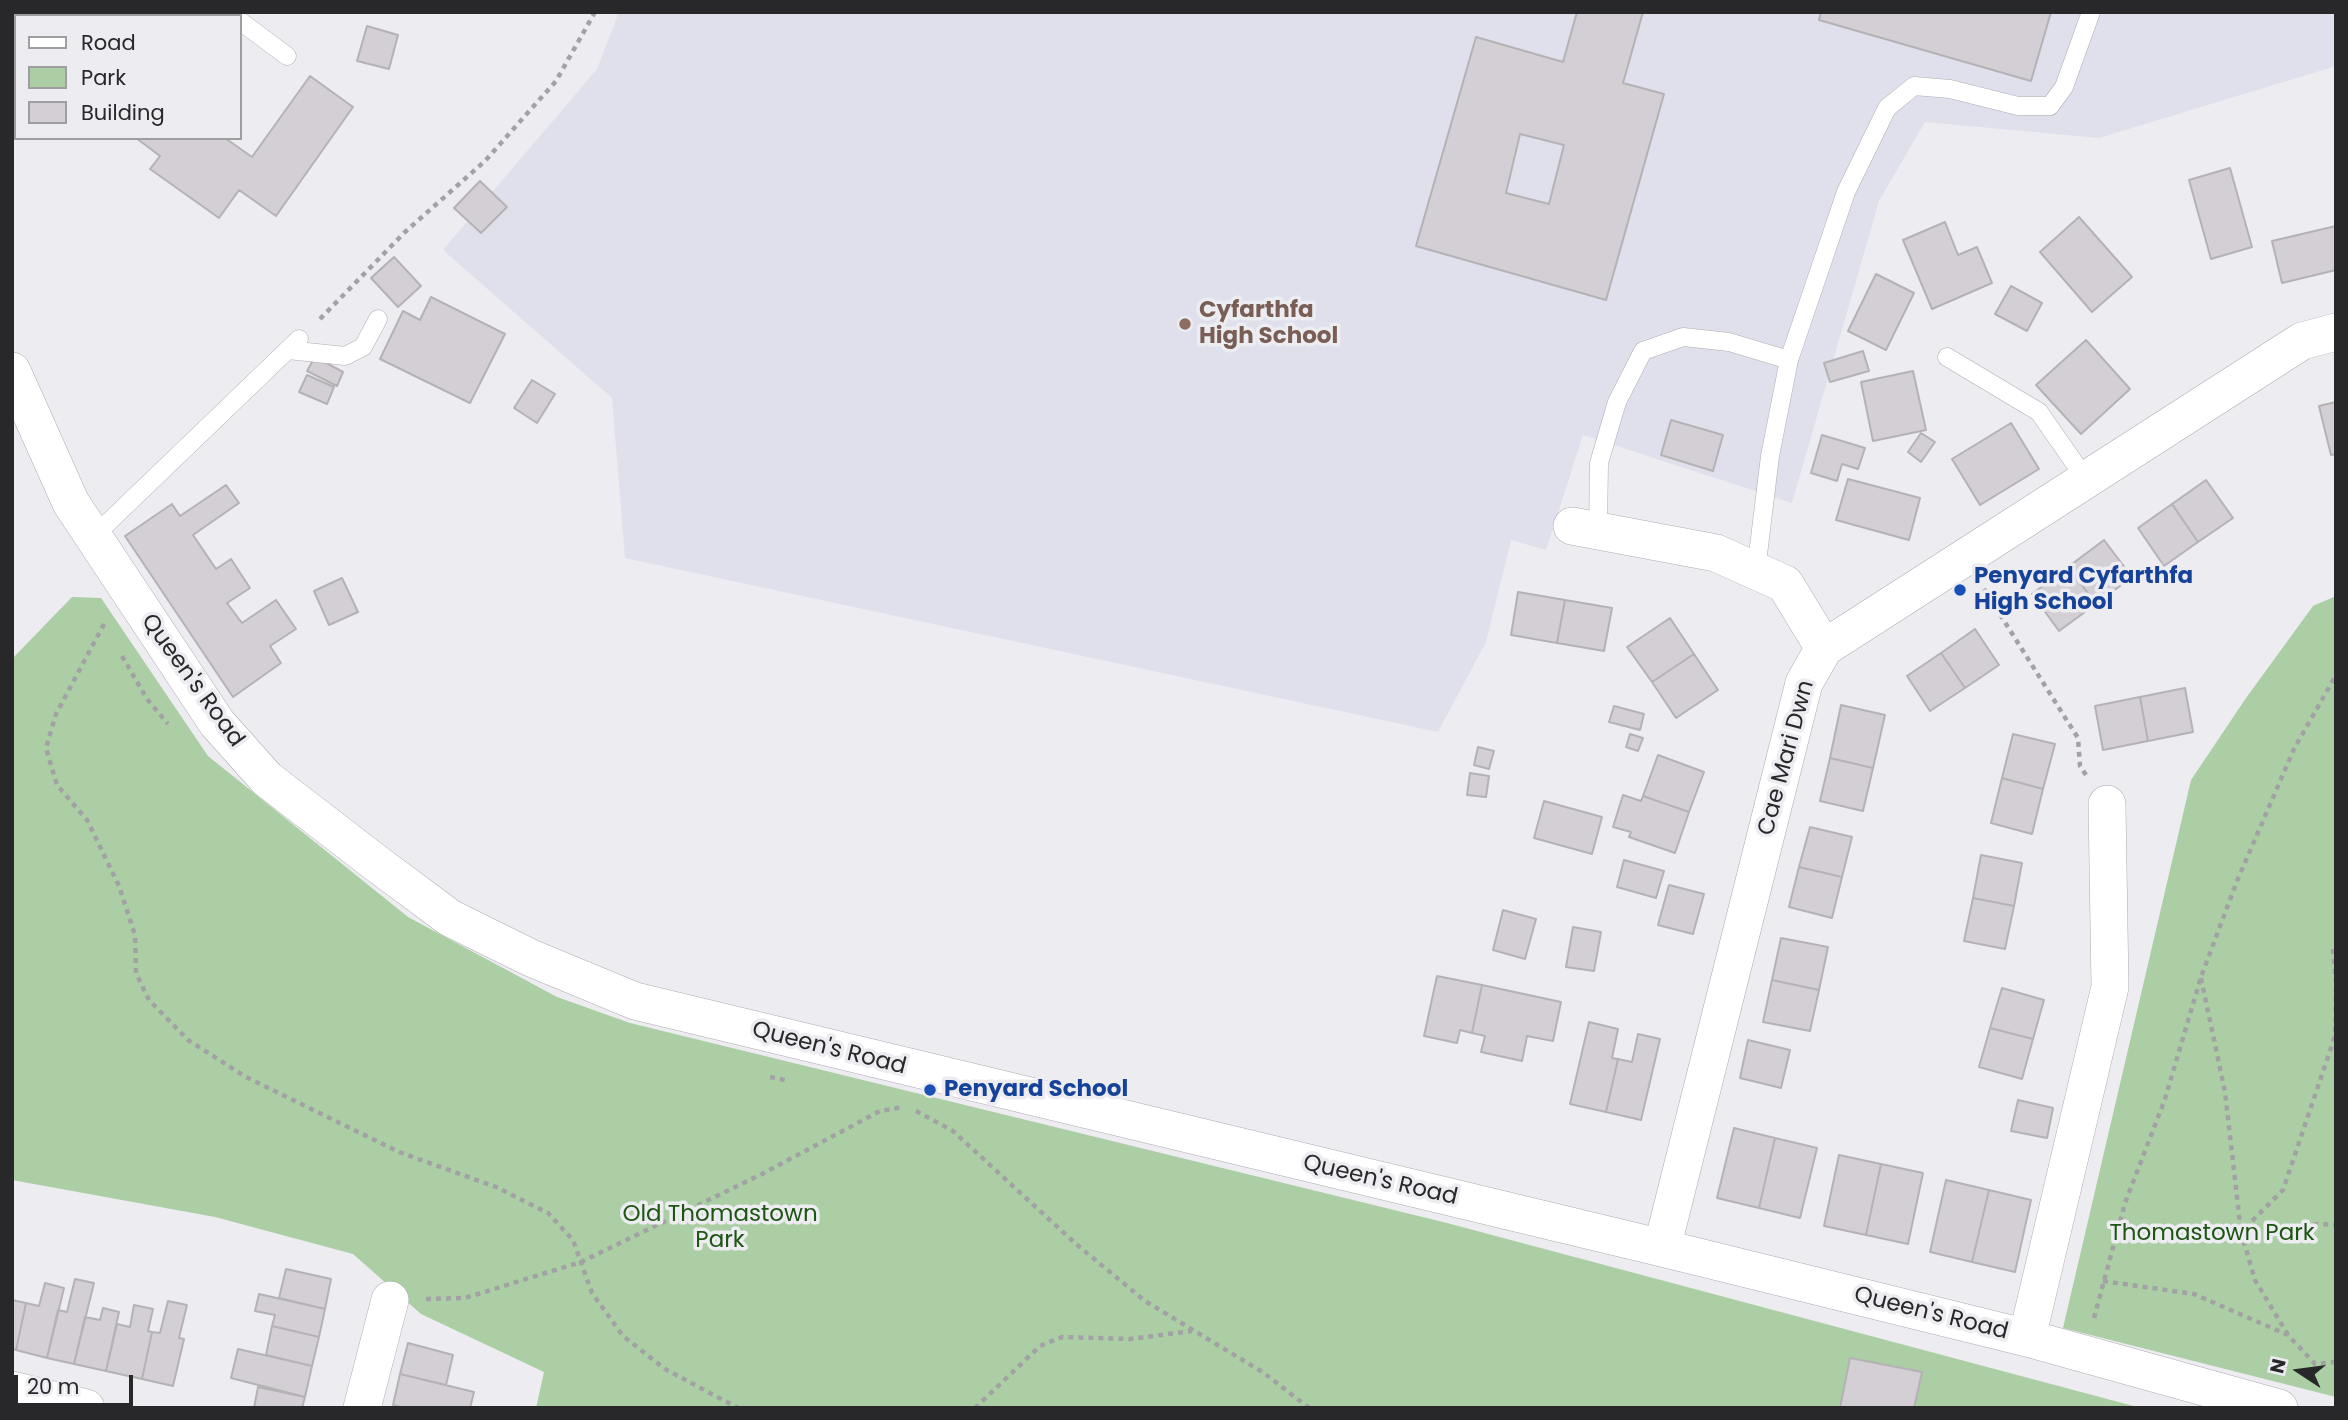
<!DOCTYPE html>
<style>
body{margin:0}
#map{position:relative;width:2348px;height:1420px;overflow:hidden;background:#ececf1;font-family:Poppins,sans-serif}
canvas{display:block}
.frame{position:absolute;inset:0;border:14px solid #28282a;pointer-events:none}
.legend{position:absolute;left:14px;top:14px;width:228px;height:126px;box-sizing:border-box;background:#ececf1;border:2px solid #9e9ea1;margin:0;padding:9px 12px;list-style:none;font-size:21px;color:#28282a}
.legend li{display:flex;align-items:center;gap:14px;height:35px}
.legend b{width:35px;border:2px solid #9e9ea1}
.north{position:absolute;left:2264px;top:1336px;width:70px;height:70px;-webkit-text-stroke:5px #ececf1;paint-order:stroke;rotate:283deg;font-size:19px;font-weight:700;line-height:28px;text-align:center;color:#28282a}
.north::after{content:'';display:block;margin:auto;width:24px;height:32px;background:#28282a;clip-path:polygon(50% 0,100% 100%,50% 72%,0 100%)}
.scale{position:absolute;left:14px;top:1375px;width:119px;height:32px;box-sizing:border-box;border:4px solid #28282a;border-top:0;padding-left:9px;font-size:21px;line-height:24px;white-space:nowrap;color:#28282a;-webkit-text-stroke:5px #ececf1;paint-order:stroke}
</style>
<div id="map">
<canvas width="2348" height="1420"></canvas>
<div class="frame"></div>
<ul class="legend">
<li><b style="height:9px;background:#fff"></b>Road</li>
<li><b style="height:19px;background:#abcea4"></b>Park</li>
<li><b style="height:19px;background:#d3cfd4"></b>Building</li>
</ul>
<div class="north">N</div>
<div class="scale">20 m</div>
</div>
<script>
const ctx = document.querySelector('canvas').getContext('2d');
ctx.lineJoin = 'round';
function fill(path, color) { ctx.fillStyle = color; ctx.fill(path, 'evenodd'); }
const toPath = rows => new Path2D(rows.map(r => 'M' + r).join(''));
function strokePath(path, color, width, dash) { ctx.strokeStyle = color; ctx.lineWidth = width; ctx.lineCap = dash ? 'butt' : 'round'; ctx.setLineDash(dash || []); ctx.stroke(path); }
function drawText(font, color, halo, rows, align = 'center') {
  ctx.font = font + ' Poppins,sans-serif'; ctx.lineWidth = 7; ctx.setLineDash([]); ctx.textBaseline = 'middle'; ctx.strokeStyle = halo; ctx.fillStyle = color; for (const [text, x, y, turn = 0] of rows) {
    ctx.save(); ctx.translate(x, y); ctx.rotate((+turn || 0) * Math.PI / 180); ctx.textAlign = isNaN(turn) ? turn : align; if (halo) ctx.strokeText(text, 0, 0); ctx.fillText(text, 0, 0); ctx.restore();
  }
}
const built = toPath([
 [619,12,2336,12,2336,66,2099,138,1925,122,1879,201,1792,503,1583,435,1546,550,1511,540,1486,642,1438,732,625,558,612,398,443,250,597,69]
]);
const green = toPath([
 [2336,596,2336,1397,2063,1328,2191,780,2246,698,2313,606],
 [72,597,101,598,208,756,408,917,557,997,630,1023,1447,1223,2141,1408,536,1408,544,1372,421,1314,353,1254,215,1217,12,1180,12,659]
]);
const building = toPath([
 [1577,12,1643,12,1623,83,1664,94,1606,300,1416,246,1476,37,1563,62,1577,12],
 [1520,134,1564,145,1549,204,1506,193,1520,134],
 [1821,12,2051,12,2031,81,1819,20,1821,12],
 [367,26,398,35,389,69,357,61,367,26],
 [310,76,353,107,276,216,239,190,219,218,150,169,160,156,136,138,225,138,252,157,310,76],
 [2230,168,2252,247,2211,259,2189,180,2230,168],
 [480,181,507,207,481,233,454,208,480,181],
 [2079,217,2132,277,2092,312,2040,252,2079,217],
 [1945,222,1958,255,1977,247,1992,283,1932,309,1903,240,1945,222],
 [2336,226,2336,270,2282,283,2272,241,2336,226],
 [394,257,421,286,398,307,371,278,394,257],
 [1876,274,1914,293,1886,350,1848,331,1876,274],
 [2011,286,2042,303,2027,331,1995,314,2011,286],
 [431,297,505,334,470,403,380,359,403,311,420,320,431,297],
 [2086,340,2130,389,2081,434,2036,385,2086,340],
 [1863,351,1869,371,1830,382,1824,363,1863,351],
 [315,357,343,372,337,386,307,371,315,357],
 [1913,371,1926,430,1873,441,1861,382,1913,371],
 [307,375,334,387,327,404,299,392,307,375],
 [532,380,555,394,537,423,514,408,532,380],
 [2336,402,2336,454,2331,455,2319,406,2336,402],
 [1671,420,1723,435,1713,471,1661,455,1671,420],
 [2011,423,2039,469,1980,505,1952,459,2011,423],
 [1921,433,1935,442,1921,462,1908,452,1921,433],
 [1822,435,1865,448,1858,469,1842,464,1837,481,1811,473,1822,435],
 [1848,479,1920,498,1909,540,1836,520,1848,479],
 [2206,480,2233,518,2198,542,2172,504,2206,480],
 [226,485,239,503,193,535,216,569,231,559,250,588,227,603,242,623,276,600,296,629,270,646,281,663,233,697,125,536,172,504,180,516,226,485],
 [2172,504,2198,542,2164,566,2138,528,2172,504],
 [2104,540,2132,577,2096,604,2068,567,2104,540],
 [2068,567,2096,604,2059,631,2032,594,2068,567],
 [342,578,358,612,329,625,314,591,342,578],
 [1518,592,1565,600,1557,643,1511,635,1518,592],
 [1565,600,1612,608,1604,651,1557,643,1565,600],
 [1670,618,1694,654,1652,682,1627,647,1670,618],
 [1975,629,1999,665,1965,688,1941,653,1975,629],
 [1941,653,1965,688,1930,711,1907,676,1941,653],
 [1694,654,1718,690,1676,718,1652,682,1694,654],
 [2185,688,2193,732,2148,741,2140,697,2185,688],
 [2140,697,2148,741,2103,750,2095,706,2140,697],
 [1841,705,1885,715,1873,768,1830,758,1841,705],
 [1614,706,1644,714,1640,730,1609,722,1614,706],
 [1630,734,1643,738,1638,751,1626,747,1630,734],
 [2013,734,2055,744,2043,789,2002,778,2013,734],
 [1478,747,1494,751,1489,769,1474,765,1478,747],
 [1658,755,1704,772,1689,812,1643,796,1658,755],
 [1830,758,1873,768,1863,811,1820,801,1830,758],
 [1470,773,1489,776,1486,797,1467,795,1470,773],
 [2002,778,2043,789,2032,834,1991,823,2002,778],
 [1623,795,1641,801,1643,796,1689,812,1675,853,1629,837,1631,832,1613,827,1623,795],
 [1544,801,1602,817,1592,854,1534,838,1544,801],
 [1810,827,1852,837,1842,877,1799,867,1810,827],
 [1981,855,2022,863,2014,906,1973,898,1981,855],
 [1624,860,1664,871,1656,898,1617,887,1624,860],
 [1799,867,1842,877,1832,918,1789,907,1799,867],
 [1669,885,1704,894,1693,934,1658,925,1669,885],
 [1973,898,2014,906,2005,949,1964,941,1973,898],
 [1503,910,1536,919,1525,959,1493,950,1503,910],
 [1573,927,1601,932,1594,971,1566,967,1573,927],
 [1781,938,1828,947,1819,990,1772,980,1781,938],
 [1437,976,1482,985,1472,1033,1460,1030,1457,1043,1424,1036,1437,976],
 [1772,980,1819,990,1810,1031,1763,1022,1772,980],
 [1482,985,1561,1002,1553,1041,1527,1036,1522,1061,1481,1052,1485,1036,1472,1033,1482,985],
 [2002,988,2044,1000,2033,1039,1990,1028,2002,988],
 [1589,1022,1618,1029,1612,1058,1618,1059,1606,1112,1570,1104,1589,1022],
 [1990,1028,2033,1039,2022,1079,1979,1067,1990,1028],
 [1638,1034,1660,1039,1641,1120,1606,1112,1618,1059,1632,1062,1638,1034],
 [1748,1040,1790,1050,1781,1088,1740,1078,1748,1040],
 [2018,1100,2053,1108,2047,1138,2011,1131,2018,1100],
 [1734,1128,1775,1138,1759,1208,1717,1198,1734,1128],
 [1775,1138,1817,1148,1800,1218,1759,1208,1775,1138],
 [1839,1155,1881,1164,1866,1235,1824,1226,1839,1155],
 [1881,1164,1923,1173,1908,1244,1866,1235,1881,1164],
 [1946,1180,1989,1190,1972,1262,1930,1252,1946,1180],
 [1989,1190,2031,1200,2015,1272,1972,1262,1989,1190],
 [286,1269,331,1279,325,1309,279,1298,286,1269],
 [75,1279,94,1283,74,1364,47,1358,58,1310,67,1312,75,1279],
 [45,1283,64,1288,47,1358,16,1350,26,1303,39,1306,45,1283],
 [259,1294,325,1309,319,1337,272,1326,275,1315,255,1311,259,1294],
 [12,1300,26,1303,16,1350,12,1349,12,1300],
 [168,1301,187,1305,179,1338,184,1339,173,1386,142,1379,152,1332,160,1333,168,1301],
 [134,1305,153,1309,148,1331,152,1332,142,1379,106,1371,117,1324,130,1327,134,1305],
 [103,1308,119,1312,106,1371,74,1364,85,1317,100,1320,103,1308],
 [272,1326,319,1337,312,1366,266,1355,272,1326],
 [408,1343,453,1355,446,1385,400,1374,408,1343],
 [238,1349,312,1366,305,1397,231,1378,238,1349],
 [1850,1358,1922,1372,1914,1408,1840,1408,1850,1358],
 [400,1374,474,1392,470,1408,405,1408,393,1405,400,1374],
 [258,1387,305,1397,302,1408,254,1408,258,1387]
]);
const path = toPath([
 [320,319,405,232,485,161,556,81,595,12],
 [1984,589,2078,738,2080,766,2086,775],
 [104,624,56,714,46,748,57,785,87,820,119,886,135,935,136,973,149,1000,188,1040,246,1077,399,1152,496,1187,548,1213,573,1240,592,1293,623,1336,665,1369,738,1408],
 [122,656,147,699,168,724],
 [2333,949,2336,983],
 [2201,978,2225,1092,2241,1232,2318,1224,2336,1225],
 [770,1077,789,1081],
 [916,1111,953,1131,1076,1244,1145,1301,1264,1373,1309,1408],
 [2103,1281,2194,1294,2288,1335,2315,1364,2336,1362],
 [426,1299,465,1298,581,1262,762,1174,880,1111,904,1107],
 [2094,1318,2125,1203,2165,1099,2201,977,2237,881,2294,749,2336,675],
 [2288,1335,2255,1280,2241,1232,2283,1190,2335,1036,2336,989],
 [975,1408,1040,1346,1062,1337,1130,1339,1192,1331]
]);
const lane = toPath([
 [240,21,287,56],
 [288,350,345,356,363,347,378,319],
 [1947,357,2039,412,2087,481],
 [1598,531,1599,463,1617,402,1643,351,1683,337,1729,342,1789,360],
 [93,537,299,339],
 [1756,571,1770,456,1789,360,1846,192,1887,108,1914,86,1950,89,2018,106,2050,106,2064,87,2091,12]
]);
const street = toPath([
 [12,13,13,12],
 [12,371,71,503,217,723,267,779,376,863,450,918,531,958,635,1001,1662,1248,2027,1338,2279,1408],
 [1572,526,1716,553,1785,584,1824,648],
 [1662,1248,1804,683,1824,648,2302,341,2336,332],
 [2027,1338,2110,987,2107,804],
 [12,1390,86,1408],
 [362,1408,390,1300]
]);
const markers = [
 [1185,324,7,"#8d6e63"],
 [1960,590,7,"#1a4fb4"],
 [930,1090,7,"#1a4fb4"]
];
const educationNames = [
 ["Cyfarthfa",1199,311],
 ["High School",1199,337]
];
const transitNames = [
 ["Penyard Cyfarthfa",1974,577],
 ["High School",1974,603],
 ["Penyard School",944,1090]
];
const streetNames = [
 ["Queen's Road",192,681,54],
 ["Cae Mari Dwn",1787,758,-75],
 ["Queen's Road",829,1049,14],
 ["Queen's Road",1380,1181,13],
 ["Queen's Road",1931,1314,14]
];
const parkNames = [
 ["Old Thomastown",720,1215],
 ["Park",720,1241],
 ["Thomastown Park",2212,1234]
];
fill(built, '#dfe0ec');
fill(green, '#abcea4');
fill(building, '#d3cfd4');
strokePath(building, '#b5b2b6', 2);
strokePath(lane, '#adadb2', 19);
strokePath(street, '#adadb2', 38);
strokePath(path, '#a2a2a5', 4.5, [5, 5]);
strokePath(lane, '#fff', 18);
strokePath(street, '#fff', 37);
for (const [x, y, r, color] of markers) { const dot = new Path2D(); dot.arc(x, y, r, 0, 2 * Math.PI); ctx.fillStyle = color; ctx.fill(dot); strokePath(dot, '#ececf1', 2.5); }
drawText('bold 23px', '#785e54', '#ececf1', educationNames, 'left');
drawText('bold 23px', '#164399', '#ececf1', transitNames, 'left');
drawText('23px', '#28282a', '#ececf1', streetNames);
drawText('23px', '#1e5513', '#ececf1', parkNames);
</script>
